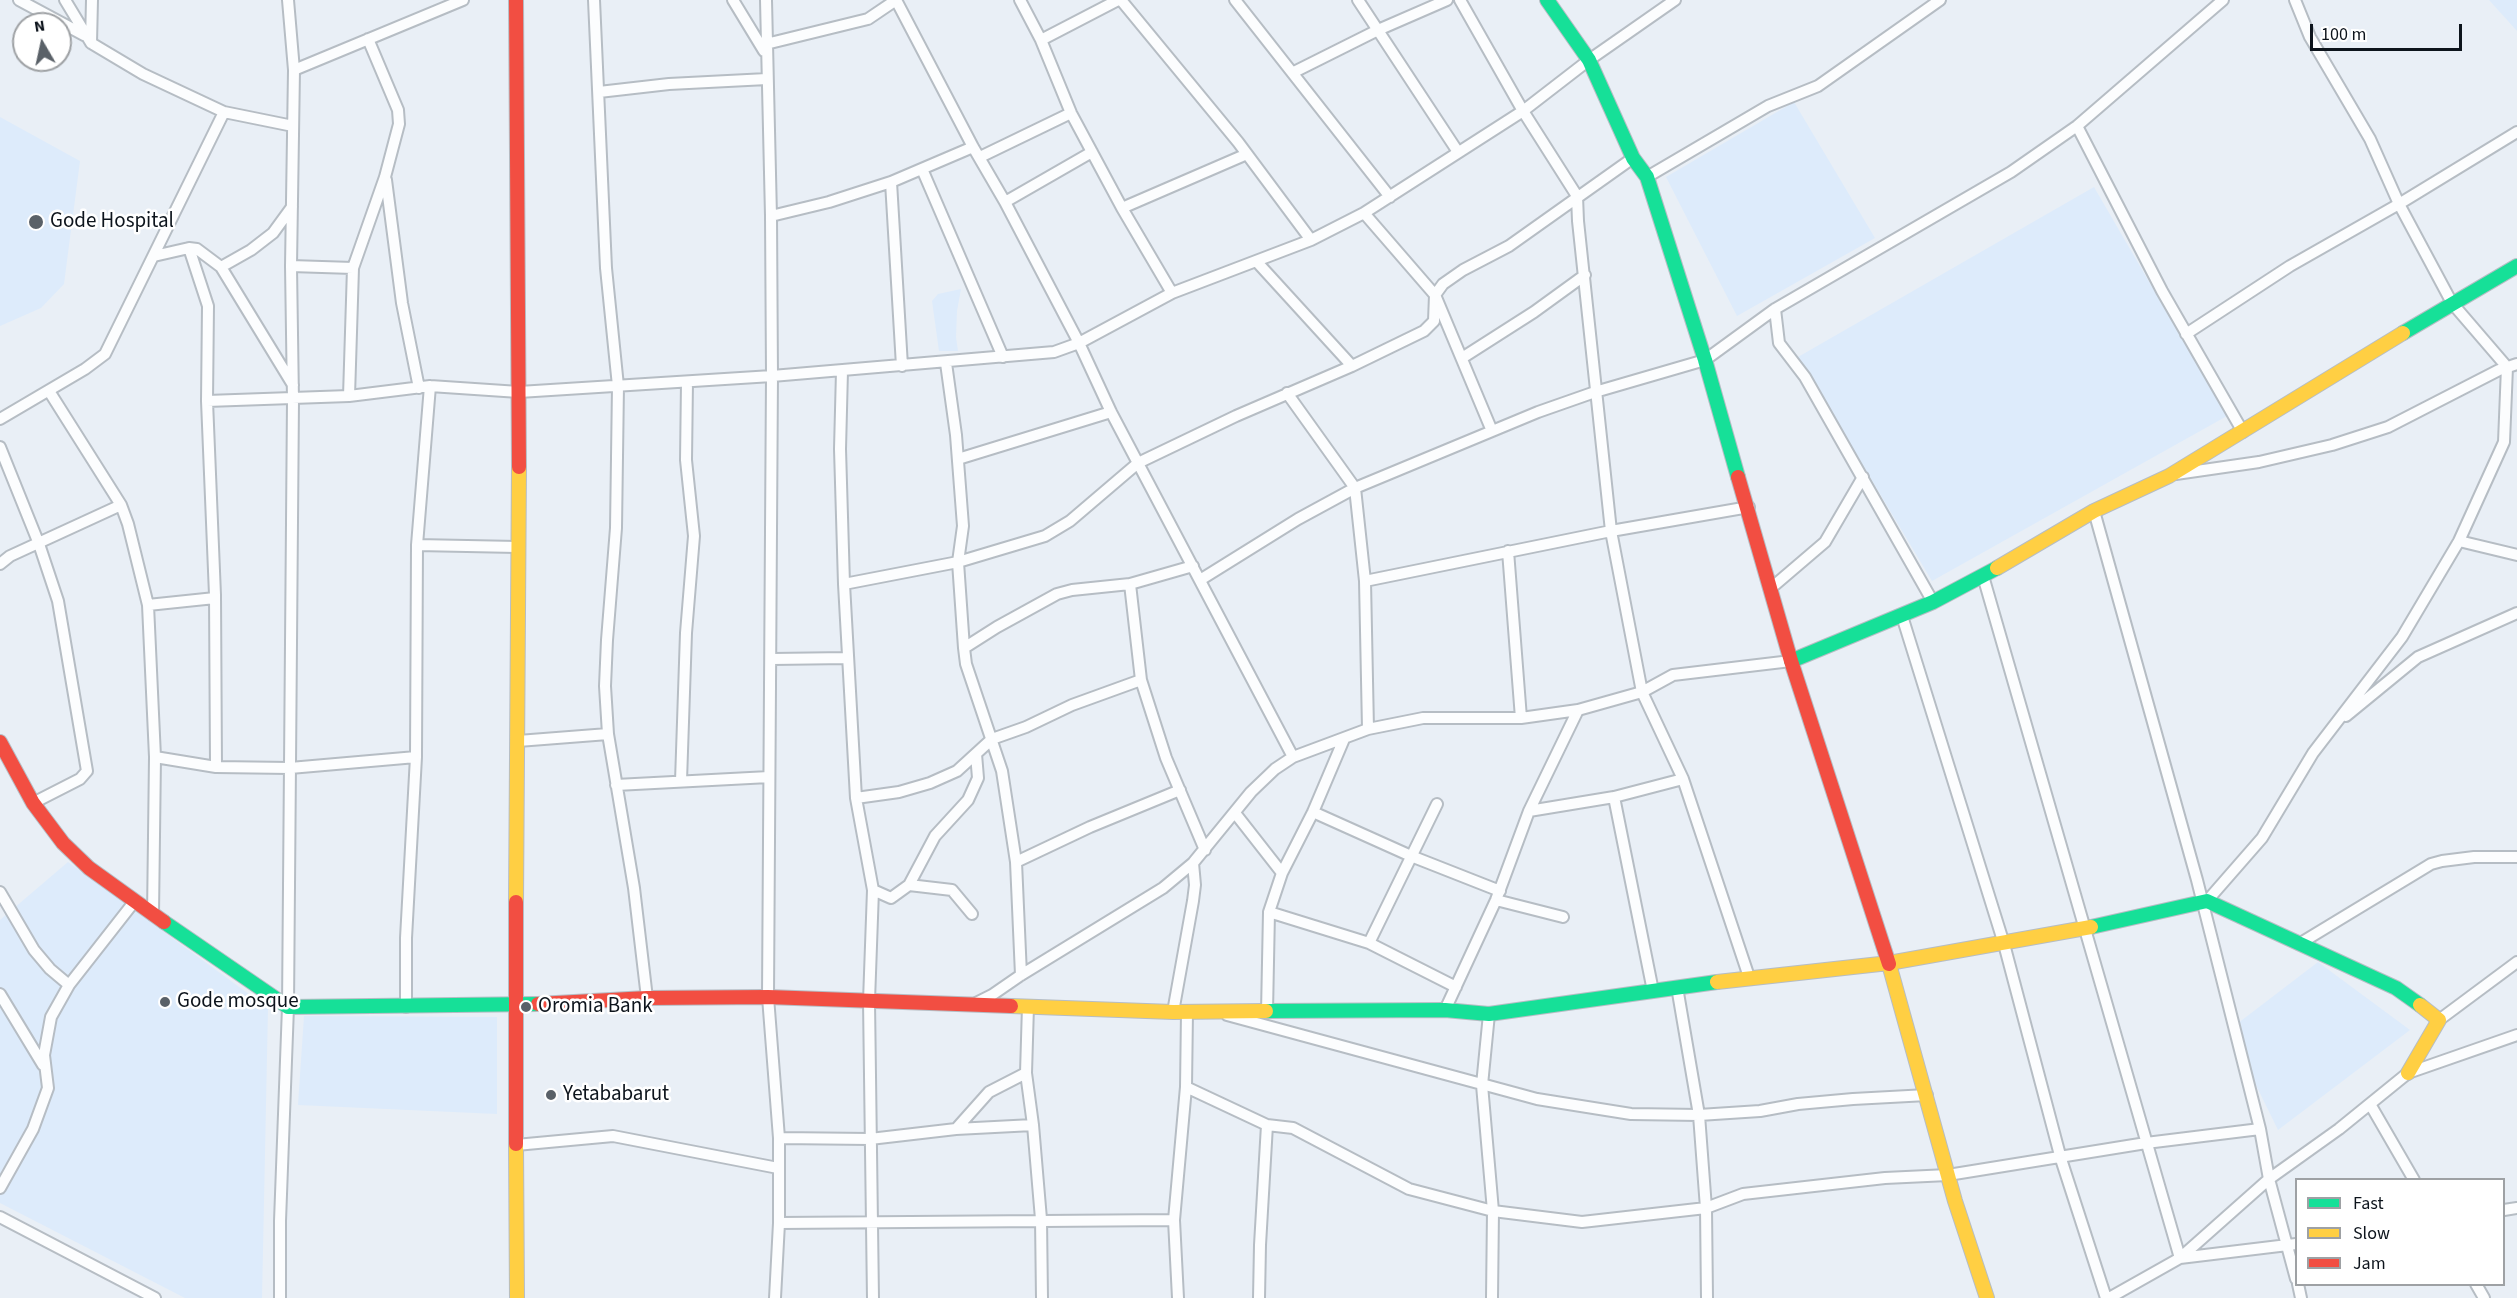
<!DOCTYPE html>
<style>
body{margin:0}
#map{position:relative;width:2517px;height:1298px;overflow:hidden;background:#e9eff6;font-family:"Source Sans 3",sans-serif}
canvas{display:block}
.legend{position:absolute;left:2295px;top:1178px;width:210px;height:108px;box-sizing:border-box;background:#fff;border:2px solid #9ea1a4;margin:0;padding:8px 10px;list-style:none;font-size:18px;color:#0d141c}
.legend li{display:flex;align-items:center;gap:12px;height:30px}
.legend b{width:30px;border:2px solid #9ea1a4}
.north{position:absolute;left:12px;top:12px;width:60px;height:60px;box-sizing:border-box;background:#fff;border:2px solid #9ea1a4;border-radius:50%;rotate:351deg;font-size:16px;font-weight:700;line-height:24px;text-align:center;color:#0d141c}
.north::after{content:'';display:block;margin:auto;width:21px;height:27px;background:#5a6168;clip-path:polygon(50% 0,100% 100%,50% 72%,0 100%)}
.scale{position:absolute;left:2310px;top:24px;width:152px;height:27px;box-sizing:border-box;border:3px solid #0d141c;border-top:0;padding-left:8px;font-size:18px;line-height:21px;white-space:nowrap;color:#0d141c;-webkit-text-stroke:4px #fff;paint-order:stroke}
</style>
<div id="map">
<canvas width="2517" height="1298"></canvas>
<ul class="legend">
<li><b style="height:8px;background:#16e098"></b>Fast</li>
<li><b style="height:8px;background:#ffcf43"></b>Slow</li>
<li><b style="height:8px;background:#f24e42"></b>Jam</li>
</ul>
<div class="north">N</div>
<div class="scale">100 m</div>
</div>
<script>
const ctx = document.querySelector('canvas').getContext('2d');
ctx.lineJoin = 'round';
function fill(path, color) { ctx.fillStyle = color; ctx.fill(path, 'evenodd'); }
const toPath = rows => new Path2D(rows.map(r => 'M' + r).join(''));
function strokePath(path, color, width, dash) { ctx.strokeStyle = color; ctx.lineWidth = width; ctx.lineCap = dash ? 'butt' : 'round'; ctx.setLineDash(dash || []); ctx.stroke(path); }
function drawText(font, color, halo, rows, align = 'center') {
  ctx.font = font + ' "Source Sans 3",sans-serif'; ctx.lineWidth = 5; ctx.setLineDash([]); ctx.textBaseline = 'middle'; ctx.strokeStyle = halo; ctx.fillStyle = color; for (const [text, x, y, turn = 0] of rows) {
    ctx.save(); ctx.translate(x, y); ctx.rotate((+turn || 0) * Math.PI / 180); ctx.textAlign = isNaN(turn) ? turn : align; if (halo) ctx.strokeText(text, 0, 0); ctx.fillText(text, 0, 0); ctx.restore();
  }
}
const built = toPath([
 [2489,0,2517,0,2517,31],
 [1794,102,1875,238,1737,316,1666,177],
 [0,117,80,161,64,284,41,308,0,326],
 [2094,187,2227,416,1932,581,1798,357],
 [961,289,957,311,956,337,958,351,939,351,932,301,938,294],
 [68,862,268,1008,262,1298,185,1298,0,1203,0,920],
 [2318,962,2410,1030,2278,1130,2229,1030],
 [304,1016,497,1017,497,1114,298,1105]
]);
const street = toPath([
 [19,0,84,35],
 [65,0,91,43,143,74,224,112,293,126],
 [594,0,606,268,618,386,616,528,607,640,605,686,608,734,634,888,647,998],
 [733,0,764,51],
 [766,0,771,216,772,376,768,997,779,1138,779,1223,775,1298],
 [896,0,973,147,1005,202,1079,343,1111,412,1293,757],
 [1020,0,1041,40,1071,113,1122,208,1172,293],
 [1121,0,1238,142,1311,240],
 [1235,0,1390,197],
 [1358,0,1458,152],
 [1460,0,1523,111,1577,196,1578,221,1611,531,1642,692,1683,779,1749,977],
 [1041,40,1118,0],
 [91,43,92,0],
 [766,44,868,19,896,0],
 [294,70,463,0],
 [1294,72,1378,30,1447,0],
 [599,92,669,84,767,79],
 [2077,126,2162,291,2243,432],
 [980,157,1071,113],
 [922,169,1003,357],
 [1647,177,1768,106,1818,86,1940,0],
 [386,180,402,303,419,388],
 [891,182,902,366],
 [1005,202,1092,152],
 [1122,208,1247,154],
 [1364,213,1435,295,1492,431],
 [771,216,829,202,891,182,973,147],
 [189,248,208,306,207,401,215,595,216,767],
 [154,256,189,248,197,249,221,267,293,385],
 [1257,262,1352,366],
 [291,266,353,268],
 [221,267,251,250,273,233,292,207],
 [1775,309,1779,343,1805,377,1933,602],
 [2186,334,2290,266,2399,204,2517,132],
 [1462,358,1534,312,1585,275],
 [946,363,956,435,963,526,958,562,964,648,966,664,1002,771,1016,862,1021,975],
 [842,371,840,449,844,584,856,798,873,890,869,1001,873,1298],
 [49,391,121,505,128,524,148,605,155,757,153,915],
 [1287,393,1355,488,1365,581,1368,729],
 [349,396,353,268,385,177,399,124,398,110,368,39],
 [207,401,349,396,430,386,519,392,772,376,1054,352,1079,343,1172,293,1311,240,1364,213,1523,111,1589,60,1675,0],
 [0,419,85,369,105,354,224,112],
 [0,447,39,544,58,601,87,771,80,779,33,803],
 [958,459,1111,412],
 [2176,474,2259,462,2332,445,2388,427,2499,370,2517,364],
 [2094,511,2197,880,2260,1129,2269,1179,2296,1279],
 [2459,541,2517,555],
 [417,545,517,547],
 [1508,551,1521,718],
 [0,564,10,556,121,505],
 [1983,576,2180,1258,2296,1244],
 [1200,580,1298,519,1355,488,1538,412,1595,392,1705,360,1775,309,2011,172,2077,126,2223,0],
 [1365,581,1611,531,1749,507],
 [844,584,958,562,1045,536,1070,521,1138,463,1236,416,1352,366,1424,331,1434,321,1435,295,1443,284,1463,270,1509,246,1633,158],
 [1130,584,1141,680,1166,758,1205,850],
 [1770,589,1825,542,1863,477],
 [148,605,215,598],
 [1902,616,2004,944,2061,1159,2106,1298],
 [964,648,997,627,1057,594,1072,590,1130,584,1193,566],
 [772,659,848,658],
 [2346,716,2418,657,2517,613],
 [518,741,608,734],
 [155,757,216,767,290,768,416,757],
 [681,781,686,633,694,536,686,460,687,382],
 [616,785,769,777],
 [1614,797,1653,991],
 [856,798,899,792,930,783,957,771,992,739,1026,727,1072,705,1141,680],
 [1529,811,1614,797,1683,779],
 [1313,812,1411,856,1500,891],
 [1235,813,1282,873],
 [1016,862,1090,827,1180,790],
 [909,885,935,836,968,800,978,778,976,754],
 [873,890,891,898,909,885,952,890,972,914],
 [0,892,34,950,50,969,69,985],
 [1496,900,1563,917],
 [2207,901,2262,838,2313,753,2402,637,2459,541,2504,442,2507,367,2452,303,2399,204,2370,139,2310,37,2295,0],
 [1269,912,1369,943,1437,804],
 [1369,943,1456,987],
 [2299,944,2431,864,2442,861,2474,857,2517,857],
 [1677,987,1699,1115,1706,1208,1707,1298],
 [0,994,43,1065],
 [976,1003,992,995,1021,975,1163,888,1193,863,1251,792,1275,769,1293,757,1368,729,1423,718,1521,718,1578,710,1642,692,1673,675,1791,661],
 [1028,1006,1026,1073,1033,1125,1041,1219,1042,1298],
 [406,1007,406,938,416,757,417,545,430,386],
 [1445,1010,1496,900,1529,811,1578,710],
 [1173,1012,1193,901,1195,885,1193,863],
 [1267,1012,1269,912,1282,873,1313,812,1344,739],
 [1489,1014,1482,1085,1493,1211,1492,1298],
 [1227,1015,1537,1099,1631,1114,1699,1115,1760,1111,1798,1104,1853,1099,1927,1095],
 [2439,1020,2517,962],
 [1186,1087,1267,1125,1260,1245,1259,1298],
 [2370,1104,2414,1180],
 [1267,1125,1293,1128,1409,1189,1493,1211,1582,1222,1706,1208,1743,1194,1885,1178,1948,1175,2146,1143,2260,1129],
 [956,1129,989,1092,1026,1073],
 [779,1138,870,1139,956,1129,1033,1125],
 [516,1145,613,1136,778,1168],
 [0,1188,33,1129,48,1088,44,1055,51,1017,69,985,134,902],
 [2504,1210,2517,1208],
 [0,1217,155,1298],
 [779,1223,1174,1220],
 [2298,1284,2301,1298],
 [2476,1284,2484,1298],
 [280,1298,280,1221,288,1007,293,400,291,266,294,70,288,0],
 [1178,1298,1174,1220,1186,1087,1187,1012],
 [2109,1298,2180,1258,2269,1179,2339,1129,2408,1073,2517,1035]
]);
const fast = toPath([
 [1547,0,1589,60,1633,158,1647,177,1705,360,1738,477],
 [2403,333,2517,266],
 [1791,661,1933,602,1997,568],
 [164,922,288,1007,538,1004],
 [2091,927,2207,901,2396,988,2420,1005],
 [1266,1011,1445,1010,1489,1014,1717,982]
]);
const slow = toPath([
 [1997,568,2094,511,2169,476,2403,333],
 [516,902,519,467],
 [1889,964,1955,1201,1987,1298],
 [1717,982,1889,963,2091,927],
 [1011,1006,1173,1012,1266,1011],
 [2408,1073,2439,1020,2420,1005],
 [516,1144,517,1298]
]);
const jam = toPath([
 [516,0,519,467],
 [1738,477,1791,661,1889,964],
 [0,742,33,803,63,843,89,868,164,922],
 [516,902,516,1144],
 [538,1004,647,998,768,997,1011,1006]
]);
const markers = [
 [36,222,8,"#5a6168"],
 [165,1002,6,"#5a6168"],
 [526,1007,6,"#5a6168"],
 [551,1095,6,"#5a6168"]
];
const poiNames = [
 ["Gode Hospital",50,222],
 ["Gode mosque",177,1002],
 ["Oromia Bank",538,1007],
 ["Yetababarut",563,1095]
];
fill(built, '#ddebfb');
strokePath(street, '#b6bdc4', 14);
strokePath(fast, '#b6bdc4', 16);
strokePath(slow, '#b6bdc4', 16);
strokePath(jam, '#b6bdc4', 16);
strokePath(street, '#fcfdfe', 10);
strokePath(fast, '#16e098', 14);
strokePath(slow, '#ffcf43', 14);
strokePath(jam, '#f24e42', 14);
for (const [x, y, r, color] of markers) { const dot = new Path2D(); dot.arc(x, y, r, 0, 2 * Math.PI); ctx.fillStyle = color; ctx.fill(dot); strokePath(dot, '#fff', 2); }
drawText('21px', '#0d141c', '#fff', poiNames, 'left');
</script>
